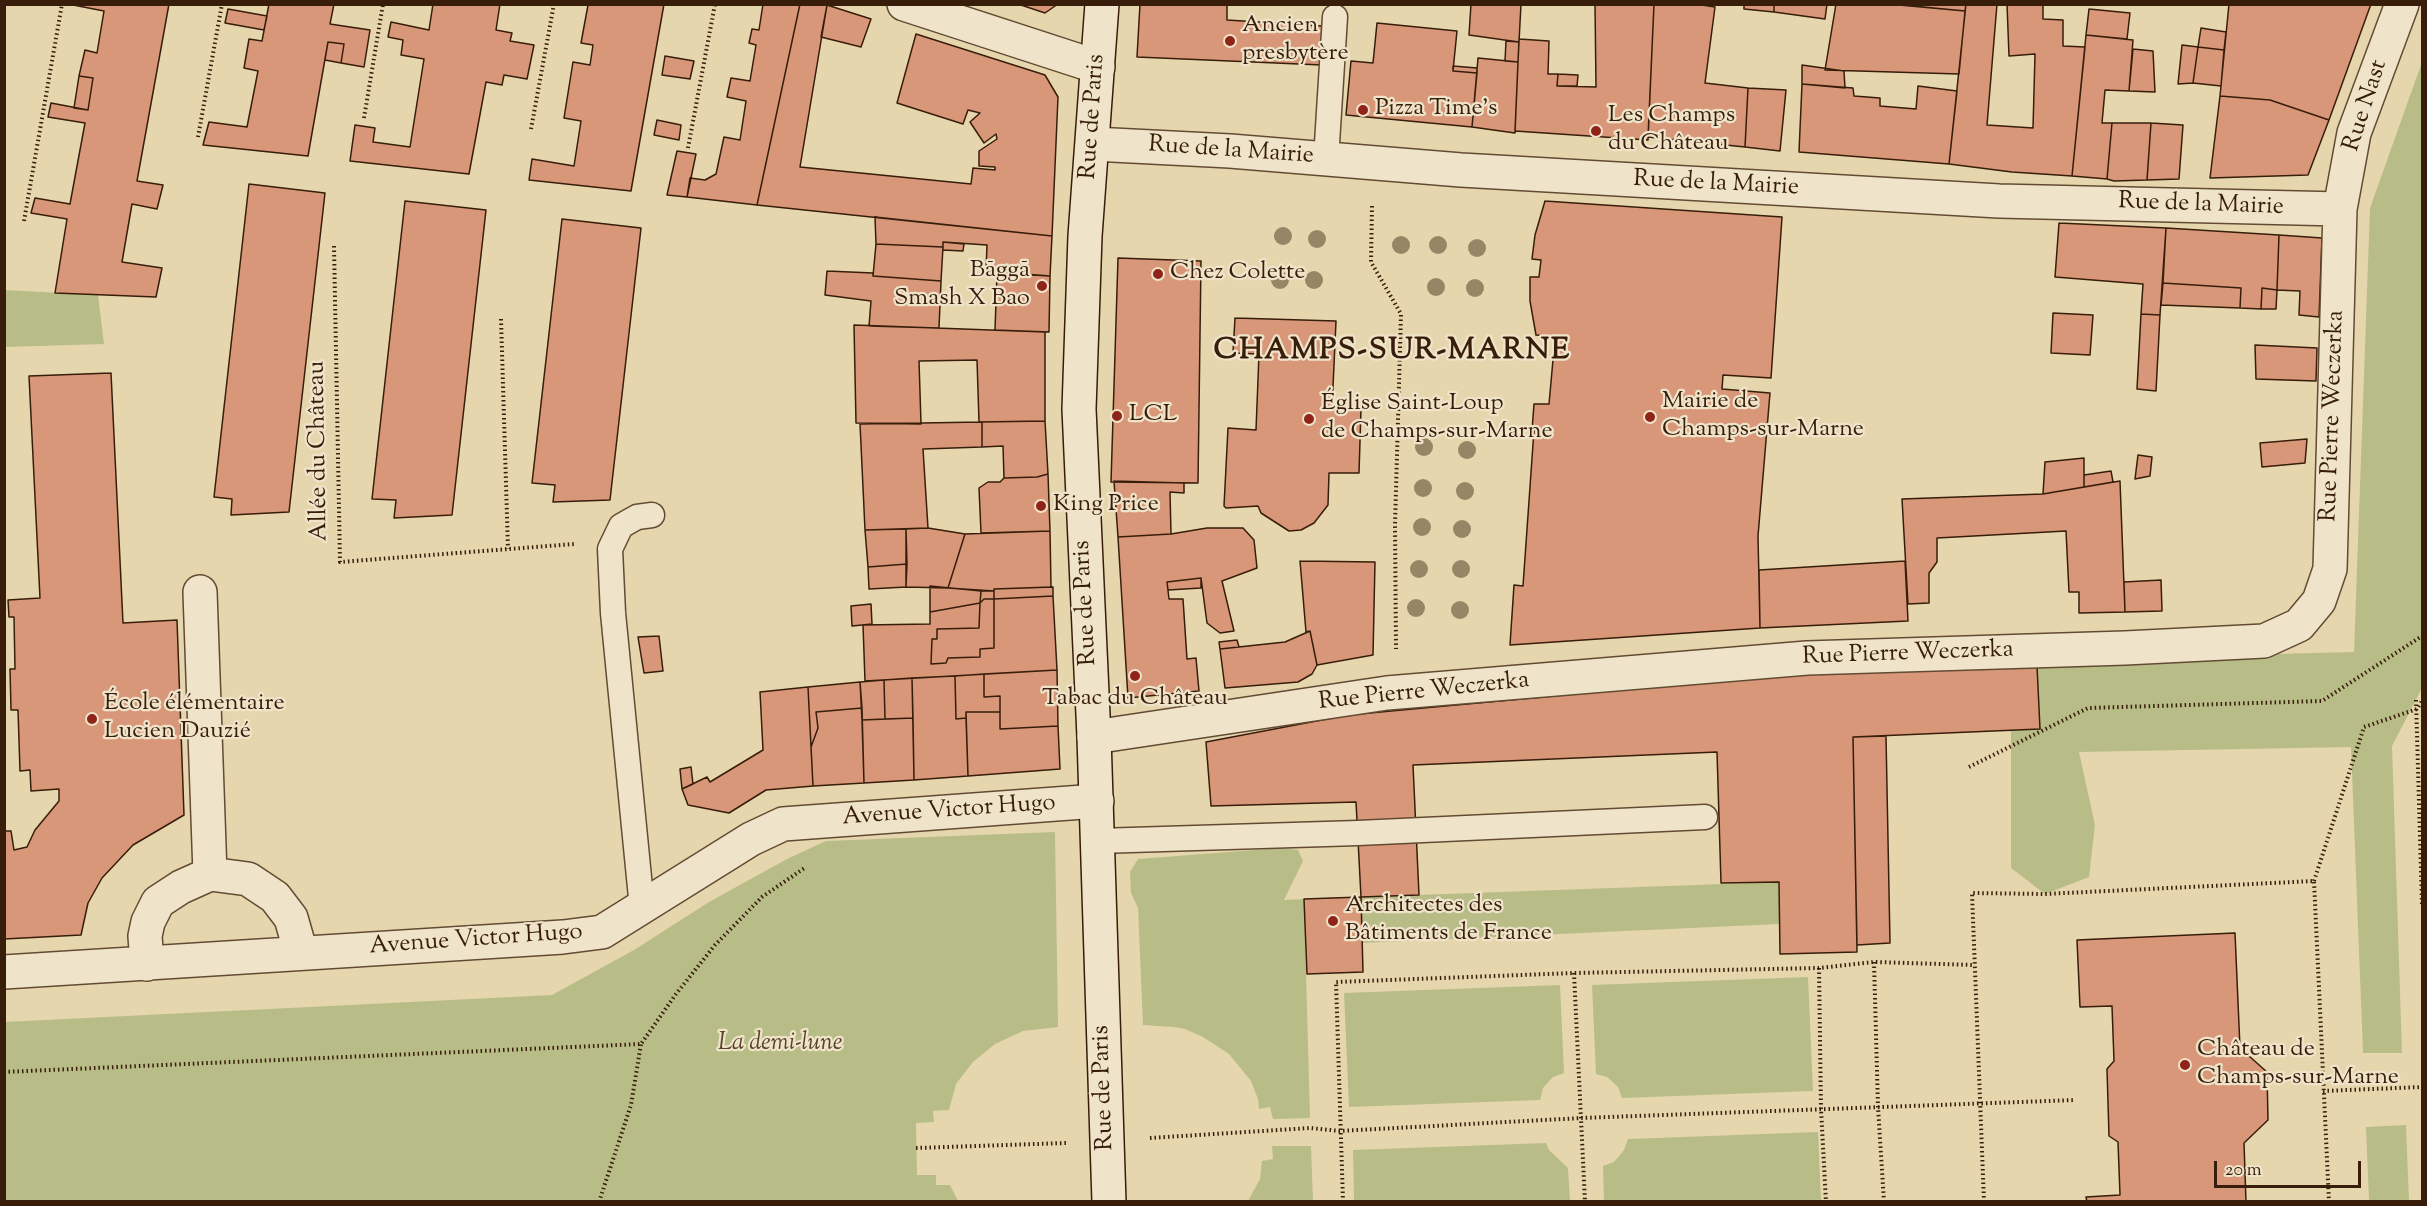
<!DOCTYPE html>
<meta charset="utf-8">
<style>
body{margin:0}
#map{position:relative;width:2427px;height:1206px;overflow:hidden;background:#e6d6ad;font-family:"Sorts Mill Goudy",serif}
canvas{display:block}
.frame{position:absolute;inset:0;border:6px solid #371d0a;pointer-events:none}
.scale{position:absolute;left:2214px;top:1161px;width:147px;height:27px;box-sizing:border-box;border:3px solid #371d0a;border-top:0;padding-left:8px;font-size:18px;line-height:21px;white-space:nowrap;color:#371d0a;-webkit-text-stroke:4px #efe4ca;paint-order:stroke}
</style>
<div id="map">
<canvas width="2427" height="1206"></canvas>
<div class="frame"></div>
<div class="scale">20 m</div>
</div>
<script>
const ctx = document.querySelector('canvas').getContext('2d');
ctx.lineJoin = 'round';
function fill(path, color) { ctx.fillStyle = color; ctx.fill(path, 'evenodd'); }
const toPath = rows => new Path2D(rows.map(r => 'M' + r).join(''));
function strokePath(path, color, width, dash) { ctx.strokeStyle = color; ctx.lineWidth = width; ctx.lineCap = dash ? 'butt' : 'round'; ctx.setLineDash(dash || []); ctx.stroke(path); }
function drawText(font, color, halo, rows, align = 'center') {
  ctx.font = font + ' "Sorts Mill Goudy",serif'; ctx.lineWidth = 4.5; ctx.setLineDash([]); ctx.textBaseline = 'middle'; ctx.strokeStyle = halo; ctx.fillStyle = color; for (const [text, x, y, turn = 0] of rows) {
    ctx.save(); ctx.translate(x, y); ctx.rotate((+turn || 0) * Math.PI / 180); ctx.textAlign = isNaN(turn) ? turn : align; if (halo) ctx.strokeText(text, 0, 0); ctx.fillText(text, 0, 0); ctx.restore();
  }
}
const green = toPath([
 [2422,62,2422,688,2392,746,2402,1053,2363,1053,2351,747,2079,752,2095,825,2089,877,2045,894,2011,868,2011,730,2040,728,2037,666,2077,659,2354,652,2370,208],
 [5,290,98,295,104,344,5,347],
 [1055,832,1058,1027,1023,1031,995,1044,973,1062,956,1084,949,1110,933,1111,934,1122,916,1123,917,1175,936,1175,936,1185,950,1185,958,1201,5,1201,5,1022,552,995,634,950,709,902,787,859,826,841],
 [1281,848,1298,850,1303,861,1284,900,1304,899,1310,1118,1273,1119,1270,1107,1259,1109,1258,1099,1251,1081,1229,1054,1203,1037,1185,1029,1174,1027,1143,1025,1138,908,1131,893,1130,872,1138,859],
 [1779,882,1779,924,1362,943,1361,897],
 [1808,977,1813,1091,1622,1098,1618,1087,1607,1077,1596,1074,1592,985],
 [1560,985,1564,1073,1553,1077,1543,1088,1540,1100,1349,1107,1344,993],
 [2406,1125,2409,1201,2369,1201,2366,1127],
 [1818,1132,1821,1201,1604,1201,1603,1166,1614,1162,1624,1150,1628,1139],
 [1546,1143,1549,1150,1568,1168,1570,1201,1354,1201,1353,1150],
 [1272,1146,1311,1146,1313,1201,1248,1201,1260,1179,1262,1161,1273,1159]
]);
const building = toPath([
 [169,4,137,181,163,185,157,209,132,204,122,262,162,268,156,297,55,293,67,219,31,213,35,198,70,204,85,123,48,117,51,103,88,110,93,78,79,76,85,50,97,53,104,11,68,4,169,4],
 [269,4,334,4,330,24,370,30,364,67,341,63,344,44,328,42,308,156,203,145,209,122,247,127,258,71,244,68,249,39,262,41,269,4],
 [433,4,500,4,496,30,512,33,510,41,534,45,527,79,504,75,502,85,486,82,469,174,350,161,355,125,375,128,373,142,410,147,424,59,401,55,403,40,388,37,391,22,429,30,433,4],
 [585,4,664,4,631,191,529,180,532,159,574,166,581,121,564,118,573,62,590,65,593,45,581,43,588,5,585,4],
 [763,4,800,4,757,205,687,197,690,178,705,180,716,174,724,137,740,140,746,101,727,97,731,78,750,81,756,45,749,43,752,29,759,30,763,4],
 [800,4,827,5,800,167,971,184,973,168,995,170,995,167,979,166,979,151,997,139,996,134,984,143,970,122,980,113,968,110,963,124,897,103,916,34,1045,75,1058,97,1052,236,757,205,800,4],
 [1018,4,1058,4,1045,13,1018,4],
 [1140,4,1227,4,1227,20,1323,26,1322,65,1137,57,1140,4],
 [1471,4,1521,4,1519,42,1469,35,1471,4],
 [1595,4,1654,4,1648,140,1515,131,1519,39,1549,41,1548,74,1558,74,1557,86,1596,87,1595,4],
 [1654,4,1695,4,1715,7,1705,83,1748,88,1745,147,1648,137,1654,4],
 [1744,4,1774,4,1774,12,1744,9,1744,4],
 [1774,4,1827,4,1825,19,1774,12,1774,4],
 [1836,4,1888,4,1965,11,1959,74,1825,70,1836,4],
 [1892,4,1966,4,1965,11,1892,4],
 [1966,4,1997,4,1987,125,2033,128,2035,54,2009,56,2007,4,2043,4,2043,19,2063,20,2063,46,2085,47,2072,176,2012,172,1949,164,1966,4],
 [2229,4,2371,4,2329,120,2270,100,2220,96,2229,4],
 [827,5,871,19,861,47,821,37,827,5],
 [228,9,267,16,264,30,225,23,228,9],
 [2089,9,2130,13,2127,39,2086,35,2089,9],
 [1377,23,1457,31,1453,71,1477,73,1472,127,1346,115,1351,61,1373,63,1377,23],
 [2201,28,2226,32,2224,50,2198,47,2201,28],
 [2086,35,2133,40,2129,91,2105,90,2102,123,2112,123,2107,179,2072,176,2086,35],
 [1506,41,1519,42,1518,62,1505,61,1506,41],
 [328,42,344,44,341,63,325,60,328,42],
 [2182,45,2198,47,2193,83,2178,84,2182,45],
 [2198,47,2224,50,2221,86,2193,83,2198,47],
 [2133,49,2153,51,2155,92,2129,91,2133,49],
 [665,56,694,61,690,79,662,75,665,56],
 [1478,58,1518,62,1515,133,1472,127,1478,58],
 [1802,65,1844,71,1845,88,1802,84,1802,65],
 [1453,66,1477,68,1477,73,1453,71,1453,66],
 [1558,74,1578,75,1577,86,1557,86,1558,74],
 [79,76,93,78,88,110,74,108,79,76],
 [1802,84,1853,88,1854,96,1880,98,1880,106,1916,109,1918,86,1957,91,1949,164,1799,152,1802,84],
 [1748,88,1786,90,1780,151,1745,147,1748,88],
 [2220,96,2270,100,2329,120,2308,175,2210,178,2220,96],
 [657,120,681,125,679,140,654,135,657,120],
 [2112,123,2151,123,2147,180,2114,181,2107,179,2112,123],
 [2151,123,2183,125,2179,179,2147,180,2151,123],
 [677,151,696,154,687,197,667,195,677,151],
 [249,184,325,193,289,512,231,515,232,499,214,497,249,184],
 [405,201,486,210,452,515,394,518,396,500,372,499,405,201],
 [1545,201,1782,217,1771,378,1723,375,1722,389,1770,393,1758,536,1760,628,1510,645,1514,585,1523,586,1534,430,1532,430,1534,404,1549,404,1552,371,1555,337,1536,335,1530,301,1530,277,1539,277,1541,260,1532,259,1535,235,1545,201],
 [875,217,1052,236,1050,276,986,271,987,245,943,242,943,247,876,244,875,217],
 [562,219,641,228,610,500,553,502,555,485,532,483,562,219],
 [2059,223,2166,228,2160,315,2141,314,2143,284,2055,277,2059,223],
 [2166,228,2279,235,2277,290,2262,288,2261,309,2240,308,2241,288,2163,283,2166,228],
 [2279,235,2322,238,2319,317,2299,315,2300,291,2277,290,2279,235],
 [943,242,964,244,963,251,943,250,943,242],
 [876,244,943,247,941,281,873,276,876,244],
 [1118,258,1201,261,1198,483,1111,482,1118,258],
 [827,271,873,273,873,276,941,281,939,328,869,326,871,301,825,295,827,271],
 [997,273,1050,276,1049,332,995,330,997,273],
 [2163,283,2241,288,2240,308,2161,305,2163,283],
 [2262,288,2277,290,2276,309,2261,309,2262,288],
 [2053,313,2093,315,2090,355,2051,353,2053,313],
 [2141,314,2160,315,2156,391,2137,389,2141,314],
 [1235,318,1336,321,1332,409,1361,409,1359,473,1329,473,1328,505,1314,523,1301,530,1289,531,1261,513,1258,506,1226,508,1224,506,1228,428,1256,430,1259,354,1233,353,1235,318],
 [854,325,1045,332,1045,421,979,422,977,360,919,361,921,424,856,423,854,325],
 [2255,345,2317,348,2316,381,2256,379,2255,345],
 [111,373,123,623,177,620,184,815,133,845,102,878,88,903,81,935,4,939,4,831,11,831,14,850,27,847,35,830,59,801,59,789,31,791,30,770,20,771,18,710,11,710,10,669,15,669,14,617,9,617,8,600,40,598,29,376,111,373],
 [1045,421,1048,474,1037,477,1004,478,1003,446,982,447,982,422,1045,421],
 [982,422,982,447,923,449,928,528,865,530,860,424,982,422],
 [2307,439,2305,463,2262,467,2260,443,2307,439],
 [2138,455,2152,457,2150,476,2135,479,2138,455],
 [2084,458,2084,487,2043,494,2045,462,2084,458],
 [2111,471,2113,482,2084,487,2084,475,2111,471],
 [1048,474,1050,531,981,533,979,488,988,482,1000,482,1004,478,1037,477,1048,474],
 [1114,481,1184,483,1184,493,1170,492,1171,534,1118,537,1114,481],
 [2120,481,2125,612,2079,613,2079,592,2069,592,2066,531,1937,538,1937,562,1929,573,1929,603,1908,604,1902,499,2043,494,2120,481],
 [928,528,965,534,948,588,906,587,906,529,928,528],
 [1207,528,1243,528,1254,540,1257,568,1222,581,1234,631,1220,633,1207,623,1201,578,1167,582,1169,599,1183,599,1187,659,1196,658,1199,691,1128,698,1118,537,1171,534,1207,528],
 [906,529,907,564,868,567,865,530,906,529],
 [1050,531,1051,587,994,589,994,591,948,588,965,534,1050,531],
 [1300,561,1375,562,1373,655,1317,665,1310,631,1306,632,1300,561],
 [1905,561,1908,621,1760,628,1759,570,1905,561],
 [907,564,906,587,869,589,868,567,907,564],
 [1201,578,1201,588,1168,590,1167,582,1201,578],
 [2161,580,2162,611,2125,612,2124,582,2161,580],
 [930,586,981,591,980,603,930,612,930,586],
 [1053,587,1053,596,994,599,994,589,1053,587],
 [981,591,994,591,994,599,984,599,980,603,981,591],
 [1053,596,1057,670,865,681,863,625,930,624,930,612,980,603,979,628,937,629,937,639,932,639,931,664,946,663,948,658,980,657,980,649,994,648,994,599,1053,596],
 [984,599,994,599,994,648,980,649,980,657,948,658,946,663,931,664,932,639,937,639,937,629,979,628,980,603,984,599],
 [871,604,872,624,852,626,851,606,871,604],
 [1310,631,1317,665,1312,674,1298,682,1225,688,1220,649,1285,642,1310,631],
 [659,636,663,671,644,673,638,637,659,636],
 [1237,640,1239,647,1220,649,1219,642,1237,640],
 [2037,666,2040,729,1853,737,1857,952,1780,954,1779,882,1721,883,1717,752,1413,765,1419,895,1361,897,1356,802,1211,806,1206,742,1348,715,1781,675,2037,666],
 [1057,670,1058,726,1000,729,1000,696,984,697,984,674,1057,670],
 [984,674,984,697,1000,696,1000,712,966,712,966,718,956,719,955,676,984,674],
 [955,676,956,719,966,718,968,776,914,780,912,678,955,676],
 [912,678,913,718,885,719,884,680,912,678],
 [884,680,885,719,862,720,860,682,884,680],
 [860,682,862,708,816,712,818,728,811,747,808,687,860,682],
 [808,687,813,786,766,790,729,813,688,805,682,789,707,777,710,782,763,750,760,692,808,687],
 [862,708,864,783,813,786,811,747,818,728,816,712,862,708],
 [966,712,1000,712,1000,729,1058,726,1060,769,968,776,966,712],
 [913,718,914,780,864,783,862,720,913,718],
 [1886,736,1890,943,1857,945,1853,737,1886,736],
 [691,767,693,784,682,789,680,769,691,767],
 [1361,897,1363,972,1307,974,1304,899,1361,897],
 [2235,933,2240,1048,2267,1072,2268,1120,2244,1143,2246,1202,2087,1202,2086,1197,2120,1195,2118,1142,2109,1136,2107,1069,2114,1061,2112,1006,2080,1007,2077,940,2235,933]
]);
const path = toPath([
 [364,118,383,4],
 [531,129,554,4],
 [198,137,222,4],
 [688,148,715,4],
 [1372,206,1371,262,1401,314,1395,525,1396,649],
 [24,221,62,4],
 [334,246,340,562,574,544],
 [501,319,508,549],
 [2416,700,2422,905],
 [1969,767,2088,708,2322,701,2422,636],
 [2314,881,2364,727,2417,709,2422,701],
 [1874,962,1878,1107,1884,1202],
 [1819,968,1821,1109,1826,1202],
 [1574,973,1585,1202],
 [4,1072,641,1044,676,994,715,945,762,897,806,867],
 [2323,1091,2422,1087],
 [1150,1138,1310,1128,1340,1131,1581,1118,2075,1100],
 [916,1148,1066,1143],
 [599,1202,631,1105,641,1044],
 [1343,1202,1336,982,1574,973,1819,968,1874,962,1974,965],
 [1984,1202,1972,893,2045,894,2314,881,2329,1202]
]);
const service = toPath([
 [1326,159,1335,17],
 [1098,841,1358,833,1705,817],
 [642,908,613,613,610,549,621,526,637,517,652,515]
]);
const minor = toPath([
 [904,4,1098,67],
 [1093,144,1230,151,1461,170,1999,201,2340,209],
 [200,592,210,874],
 [1094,737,1387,693,1807,658,2125,648,2264,641,2299,625,2319,601,2330,569,2340,209,2354,133,2402,4],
 [210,874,248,879,275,897,291,918,301,953],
 [147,964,145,936,148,922,158,902,181,887,210,874],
 [4,972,563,937,602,932,751,839,783,824,1097,801]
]);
const secondary = toPath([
 [1102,4,1085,236,1079,409,1094,737,1109,1202]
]);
const trees = [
 [1283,236],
 [1317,239],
 [1401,245],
 [1438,245],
 [1477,248],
 [1280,280],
 [1314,280],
 [1436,287],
 [1475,288],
 [1424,447],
 [1467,450],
 [1423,488],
 [1465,491],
 [1422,527],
 [1462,529],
 [1419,569],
 [1461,569],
 [1416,608],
 [1460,610]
];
const markers = [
 [1230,41,6,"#8f2418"],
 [1363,110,6,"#8f2418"],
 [1596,131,6,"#8f2418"],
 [1158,274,6,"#8f2418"],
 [1042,286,6,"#8f2418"],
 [1117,416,6,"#8f2418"],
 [1650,417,6,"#8f2418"],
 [1309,419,6,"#8f2418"],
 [1041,506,6,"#8f2418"],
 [1135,676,6,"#8f2418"],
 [92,719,6,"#8f2418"],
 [1333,921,6,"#8f2418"],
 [2185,1065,6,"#8f2418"]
];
const poiNames = [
 ["Ancien",1242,27],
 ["presbytère",1242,55],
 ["Pizza Time's",1375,110],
 ["Les Champs",1608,117],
 ["du Château",1608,145],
 ["Bāggā",1030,272,"right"],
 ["Smash X Bao",1030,300,"right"],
 ["Chez Colette",1170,274],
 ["Mairie de",1662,403],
 ["Champs-sur-Marne",1662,431],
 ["Église Saint-Loup",1321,405],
 ["de Champs-sur-Marne",1321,433],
 ["LCL",1129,416],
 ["King Price",1053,506],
 ["Tabac du Château",1135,700,"center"],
 ["École élémentaire",104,705],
 ["Lucien Dauzié",104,733],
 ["Architectes des",1345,907],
 ["Bâtiments de France",1345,935],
 ["Château de",2197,1051],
 ["Champs-sur-Marne",2197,1079]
];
const streetNames = [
 ["Rue Nast",2367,106,-72],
 ["Rue de Paris",1094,117,-86],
 ["Rue de la Mairie",1231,152,4],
 ["Rue de la Mairie",1716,185,3],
 ["Rue de la Mairie",2201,206,2],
 ["Rue Pierre Weczerka",2334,416,-88],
 ["Allée du Château",320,451,-91],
 ["Rue de Paris",1087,603,-93],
 ["Rue Pierre Weczerka",1908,655,-2],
 ["Rue Pierre Weczerka",1424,693,-6],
 ["Avenue Victor Hugo",949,812,-4],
 ["Avenue Victor Hugo",476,941,-4],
 ["Rue de Paris",1105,1088,-92]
];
const parkNames = [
 ["La demi-lune",780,1045]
];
const districtNames = [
 ["CHAMPS-SUR-MARNE",1392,353]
];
fill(green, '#b8bd88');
fill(building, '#d99779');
strokePath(building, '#371d0a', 1.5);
strokePath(service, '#634b33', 27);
strokePath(minor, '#634b33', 36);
strokePath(secondary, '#371d0a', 36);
strokePath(path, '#371d0a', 4, [1.5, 3]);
strokePath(service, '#efe4ca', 24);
strokePath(minor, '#efe4ca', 33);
strokePath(secondary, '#efe4ca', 33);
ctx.fillStyle = '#978665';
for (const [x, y] of trees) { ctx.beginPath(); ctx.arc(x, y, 9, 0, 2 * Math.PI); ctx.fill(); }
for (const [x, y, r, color] of markers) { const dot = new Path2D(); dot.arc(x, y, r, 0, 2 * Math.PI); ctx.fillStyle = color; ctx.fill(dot); strokePath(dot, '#efe4ca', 2); }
drawText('24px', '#371d0a', '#efe4ca', poiNames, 'left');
drawText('24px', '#371d0a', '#efe4ca', streetNames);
drawText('italic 24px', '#57452a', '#efe4ca', parkNames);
ctx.letterSpacing = '1.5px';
drawText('bold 30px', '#371d0a', '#efe4ca', districtNames);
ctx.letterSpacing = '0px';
</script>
